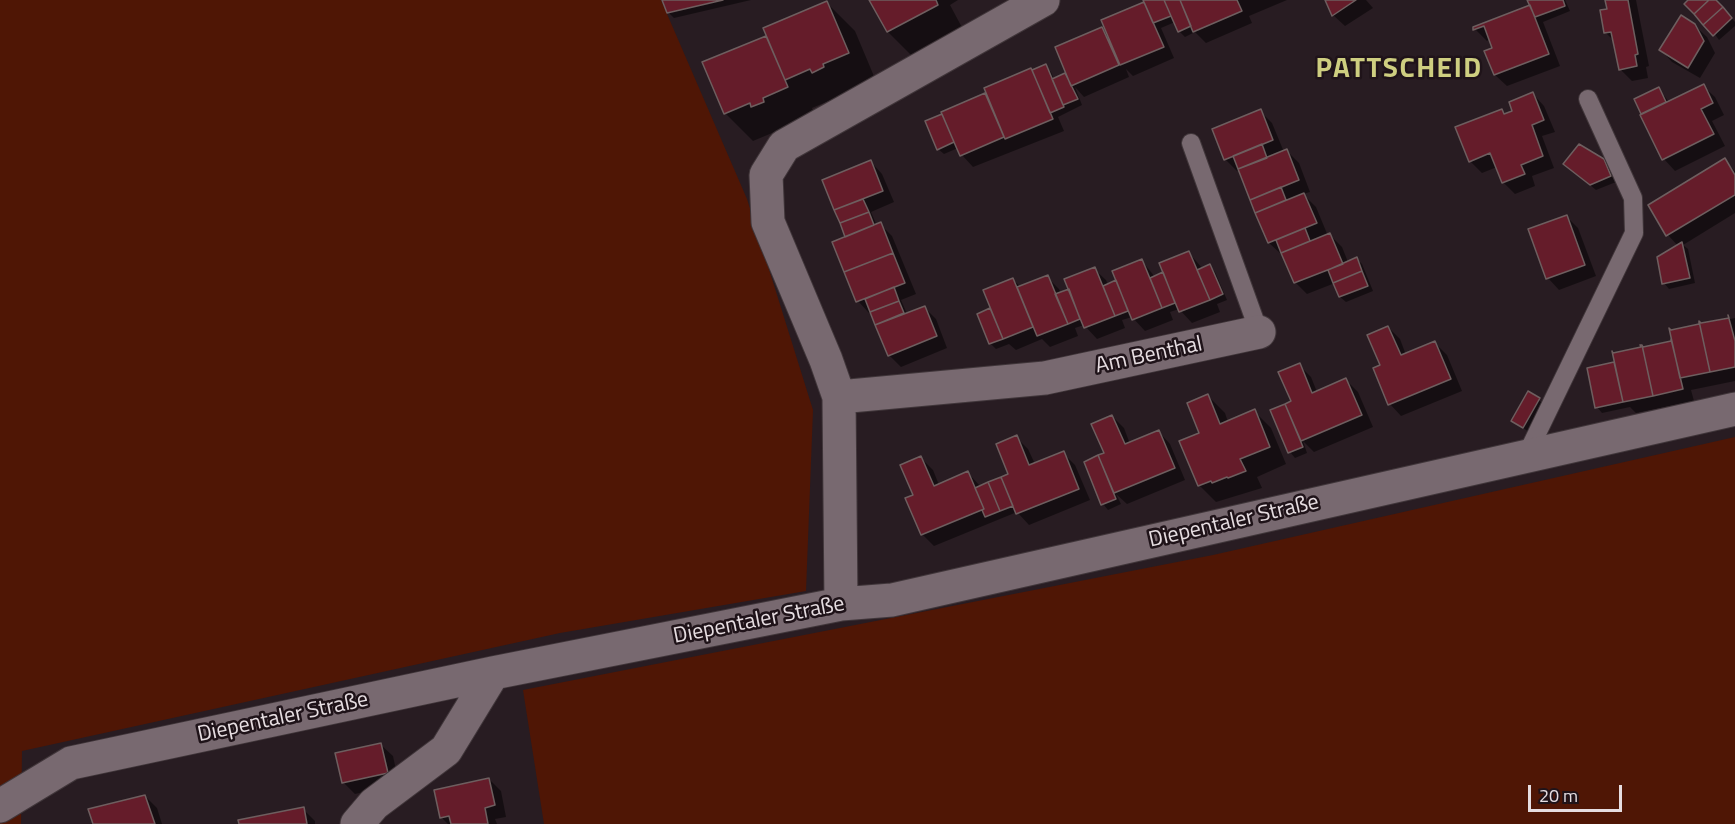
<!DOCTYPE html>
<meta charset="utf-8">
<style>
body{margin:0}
#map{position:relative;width:1735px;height:824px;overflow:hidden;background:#281c22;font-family:"Titillium Web",sans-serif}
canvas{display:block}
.scale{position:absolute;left:1528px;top:785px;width:94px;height:27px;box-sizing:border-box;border:3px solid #e6dde1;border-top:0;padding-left:8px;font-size:18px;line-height:21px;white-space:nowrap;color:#e6dde1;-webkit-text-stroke:4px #1f1319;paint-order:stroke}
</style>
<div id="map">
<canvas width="1735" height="824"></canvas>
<div class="scale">20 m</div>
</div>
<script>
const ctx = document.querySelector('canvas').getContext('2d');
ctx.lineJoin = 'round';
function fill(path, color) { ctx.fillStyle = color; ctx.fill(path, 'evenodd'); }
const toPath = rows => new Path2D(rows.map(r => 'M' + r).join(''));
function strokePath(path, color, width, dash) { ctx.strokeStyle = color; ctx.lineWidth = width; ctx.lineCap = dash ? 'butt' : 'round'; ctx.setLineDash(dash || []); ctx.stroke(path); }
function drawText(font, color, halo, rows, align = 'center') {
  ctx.font = font + ' "Titillium Web",sans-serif'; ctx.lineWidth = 5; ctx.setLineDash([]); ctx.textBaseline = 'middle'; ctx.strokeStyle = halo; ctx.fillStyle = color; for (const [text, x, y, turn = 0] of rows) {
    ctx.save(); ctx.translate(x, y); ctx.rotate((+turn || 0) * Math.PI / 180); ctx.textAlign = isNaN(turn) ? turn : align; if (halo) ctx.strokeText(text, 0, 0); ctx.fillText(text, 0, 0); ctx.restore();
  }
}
const green = toPath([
 [0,0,661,0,747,199,813,410,806,591,560,633,22,751,21,824,0,824],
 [1735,437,1735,824,544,824,523,690,1213,555]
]);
const shadow = toPath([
 [664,0,751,0,674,18,668,12],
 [871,0,958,0,950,5,965,33,916,60,888,32],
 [1145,0,1287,0,1249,16,1252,23,1206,43,1195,32,1185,37,1179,31,1175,22,1161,28,1174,58,1133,76,1126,69,1129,77,1084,97,1075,87,1082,105,1058,117,1064,131,973,167,962,155,958,148,944,154,938,149,943,113,1045,66,1051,72,1054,79,1065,75,1070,80,1102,28,1109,36,1146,3],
 [1327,0,1366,0,1373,8,1345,26,1333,15],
 [1529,0,1565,0,1570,11,1543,22,1560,66,1507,86,1495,75,1494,49,1490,39,1487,41,1475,29,1532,6],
 [1606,0,1636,0,1649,66,1646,67,1648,78,1632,81,1620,69,1614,41,1606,33,1608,10],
 [1690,0,1715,0,1735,22,1735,26,1719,40],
 [827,3,855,31,876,81,812,108,815,115,753,141,725,113,704,63,768,36],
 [1694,25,1707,37,1715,53,1700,78,1672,62,1661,50],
 [1703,86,1715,97,1724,115,1712,121,1725,146,1675,171,1664,159,1642,113,1659,89,1669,102],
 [1533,94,1544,106,1555,132,1542,136,1554,168,1532,176,1535,186,1515,194,1503,182,1497,167,1482,173,1470,161,1502,110,1506,115,1514,112],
 [1260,111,1272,123,1284,152,1287,151,1299,163,1310,192,1303,194,1316,207,1328,236,1330,235,1342,247,1348,262,1356,258,1362,264,1373,291,1346,302,1340,297,1335,283,1307,294,1295,282,1283,253,1281,254,1269,243,1240,170,1237,171,1225,159],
 [1603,160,1609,166,1616,182,1596,190,1571,169],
 [1724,160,1735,171,1735,213,1683,245,1688,249,1695,283,1669,289,1664,283,1678,246,1668,235,1650,206],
 [871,162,882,174,894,202,871,212,877,226,880,224,892,236,916,294,901,300,907,314,924,307,936,319,947,348,901,367,889,355,872,312,869,313,858,301,834,243,847,237,824,181],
 [1567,217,1578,228,1596,276,1559,290,1548,278],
 [1189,253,1203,269,1210,266,1215,272,1227,300,1217,304,1220,312,1192,323,1179,309,1170,312,1173,320,1145,331,1132,317,1122,320,1125,328,1097,339,1084,325,1075,328,1078,336,1050,347,1042,339,1016,350,1009,344,996,349,991,344,979,315,992,309,1013,280,1021,287,1047,277,1059,289,1061,293,1070,290,1094,269,1106,280,1108,285,1118,281,1142,261,1155,277,1165,273],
 [1735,318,1735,381,1691,390,1694,401,1636,413,1630,407,1602,413,1597,407,1589,369,1616,363,1614,355,1673,342,1671,331],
 [1388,327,1400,339,1406,355,1435,343,1447,355,1462,391,1401,416,1390,404,1382,366],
 [1299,365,1311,377,1317,392,1346,380,1358,392,1373,427,1314,452,1303,441,1307,453,1295,458,1290,452,1286,405,1293,402],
 [1529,393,1545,405,1529,432,1513,421],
 [1208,396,1225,413,1228,422,1254,411,1271,428,1286,464,1257,477,1262,488,1216,502,1199,485,1201,433],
 [1112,416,1124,428,1130,444,1159,432,1170,444,1185,480,1127,504,1116,494,1121,504,1108,510,1103,504,1086,462,1106,454],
 [1016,437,1028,449,1035,464,1063,453,1075,465,1090,500,1029,525,1017,512,934,546,922,534,915,496,921,458,933,470,939,485,968,473,981,487,1010,475],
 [381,745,393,756,399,784,355,794,343,782],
 [489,779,501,791,506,817,495,819,497,824,448,824,441,817],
 [145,796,157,808,162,824,95,824],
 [303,809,315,821,315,824,240,824]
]);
const building = toPath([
 [662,0,723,0,667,13,662,0],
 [869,0,936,0,938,5,887,32,869,0],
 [1143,0,1164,0,1171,16,1153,23,1143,0],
 [1164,0,1180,0,1191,26,1178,32,1164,0],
 [1180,0,1237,0,1242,11,1193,32,1180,0],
 [1325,0,1356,0,1332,16,1325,0],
 [1527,0,1563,0,1565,6,1535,17,1527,0],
 [1605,0,1628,0,1638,54,1635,55,1637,66,1619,70,1611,32,1604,33,1600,10,1607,9,1605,0],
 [1688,0,1709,0,1694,14,1684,4,1688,0],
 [1709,0,1716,0,1723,7,1703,25,1694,14,1709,0],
 [827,1,849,53,823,64,824,67,812,73,810,69,785,80,763,28,827,1],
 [1144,2,1164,47,1120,65,1101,20,1144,2],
 [1530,5,1549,54,1494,75,1484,51,1492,48,1484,26,1473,30,1473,27,1530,5],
 [1723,7,1732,18,1713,36,1703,25,1723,7],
 [1681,15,1695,24,1704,41,1688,68,1659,50,1681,15],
 [1102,27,1119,65,1071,86,1055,47,1102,27],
 [766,36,788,87,763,98,764,102,751,107,750,103,724,114,702,62,766,36],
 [1046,64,1064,107,1050,113,1032,70,1046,64],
 [1031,68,1053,119,1005,139,984,88,1031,68],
 [1065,73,1078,99,1063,105,1052,79,1065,73],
 [1704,84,1713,103,1701,109,1714,134,1662,160,1640,115,1704,84],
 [1659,87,1666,102,1641,114,1634,99,1659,87],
 [1533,92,1544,120,1532,125,1543,156,1521,165,1525,174,1502,183,1490,153,1469,162,1455,127,1502,109,1504,114,1512,111,1509,102,1533,92],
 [985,93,1004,137,960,156,941,112,985,93],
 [1261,109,1273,140,1224,160,1212,129,1261,109],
 [942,114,954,142,937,150,925,121,942,114],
 [1262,144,1267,158,1238,169,1233,156,1262,144],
 [1579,144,1604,159,1611,176,1590,185,1563,164,1579,144],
 [1287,149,1299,180,1250,200,1238,169,1287,149],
 [1725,158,1735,175,1735,195,1666,236,1648,205,1725,158],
 [871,160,883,191,834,210,822,180,871,160],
 [1281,187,1286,200,1255,213,1250,200,1281,187],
 [1304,193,1317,223,1268,243,1255,213,1304,193],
 [863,199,869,212,840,223,834,210,863,199],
 [869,212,874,225,845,237,840,223,869,212],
 [1567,215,1585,265,1546,279,1528,229,1567,215],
 [881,222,893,253,844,272,832,242,881,222],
 [1305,228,1310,241,1281,253,1276,240,1305,228],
 [1330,233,1343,264,1294,283,1281,253,1330,233],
 [1682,242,1690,278,1662,284,1657,257,1682,242],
 [1189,251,1210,300,1179,312,1159,263,1189,251],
 [893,253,905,283,856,302,844,272,893,253],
 [1357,257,1362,271,1333,283,1328,270,1357,257],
 [1142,259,1162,308,1132,320,1112,271,1142,259],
 [1210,264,1223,294,1210,300,1197,270,1210,264],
 [1095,267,1115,316,1084,328,1064,279,1095,267],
 [1362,271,1368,286,1339,297,1333,283,1362,271],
 [1163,272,1175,303,1162,308,1150,278,1163,272],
 [1048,275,1068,324,1037,336,1017,287,1048,275],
 [1013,278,1033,327,1003,339,983,290,1013,278],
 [1116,280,1128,311,1115,316,1103,286,1116,280],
 [894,287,899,301,870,312,865,299,894,287],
 [1069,289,1080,319,1068,324,1055,294,1069,289],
 [899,301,904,313,875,325,870,312,899,301],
 [925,306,937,336,888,356,875,325,925,306],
 [990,308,1003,339,989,344,977,314,990,308],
 [1728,315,1735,341,1735,367,1710,372,1699,321,1701,323,1729,318,1728,315],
 [1699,321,1710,372,1680,378,1669,328,1671,330,1699,324,1699,321],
 [1388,326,1401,355,1435,341,1451,379,1388,405,1373,368,1380,365,1367,335,1388,326],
 [1671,339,1683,389,1653,396,1642,345,1643,347,1671,341,1671,339],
 [1640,345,1642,345,1653,396,1623,402,1612,351,1613,353,1641,347,1640,345],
 [1614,362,1623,402,1595,408,1587,368,1614,362],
 [1300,363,1312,393,1346,378,1362,415,1301,441,1285,404,1291,401,1278,372,1300,363],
 [1528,391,1540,398,1523,428,1511,421,1528,391],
 [1208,394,1220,424,1255,409,1270,447,1240,459,1246,471,1228,478,1227,477,1212,483,1211,481,1198,486,1179,441,1199,433,1187,403,1208,394],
 [1285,404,1303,447,1288,453,1270,410,1285,404],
 [1112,415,1125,444,1159,430,1175,468,1114,493,1098,455,1104,453,1091,424,1112,415],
 [1017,435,1029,465,1064,451,1079,489,1016,514,1001,477,1008,474,996,444,1017,435],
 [1098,455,1116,499,1101,505,1084,462,1098,455],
 [921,456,934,486,968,471,984,509,921,535,905,498,913,495,900,465,921,456],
 [1001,477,1013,506,1000,511,988,482,1001,477],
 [988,482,1000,511,985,517,982,510,984,509,975,488,988,482],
 [381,743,388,773,342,783,335,753,381,743],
 [489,778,495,805,485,808,488,824,451,824,449,816,440,818,434,790,489,778],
 [145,795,155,824,93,824,88,809,145,795],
 [304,807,307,824,239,824,238,820,304,807]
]);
const service = toPath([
 [1191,143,1259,332],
 [1526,456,1634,233,1633,198,1588,99]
]);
const minor = toPath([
 [839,397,1045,378,1259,332],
 [841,604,839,397,826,360,768,222,766,175,784,146,1043,0],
 [0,806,71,763,493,673,841,604,892,600,1735,409],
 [357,824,374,804,446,750,493,673]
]);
const streetNames = [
 ["Am Benthal",1149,356,-12],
 ["Diepentaler Straße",1234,522,-13],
 ["Diepentaler Straße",759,621,-11],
 ["Diepentaler Straße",283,718,-12]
];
const districtNames = [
 ["PATTSCHEID",1399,70]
];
fill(green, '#4f1605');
fill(shadow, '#0007');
fill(building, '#651c2a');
strokePath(building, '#6e5e5f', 1.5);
strokePath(service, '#40363a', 20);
strokePath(minor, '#40363a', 35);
strokePath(service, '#786970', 18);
strokePath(minor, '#786970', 33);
drawText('22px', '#e6dde1', '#1f1319', streetNames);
ctx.letterSpacing = '1.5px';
drawText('bold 28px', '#cece80', '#1f1319', districtNames);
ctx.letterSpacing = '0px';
</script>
